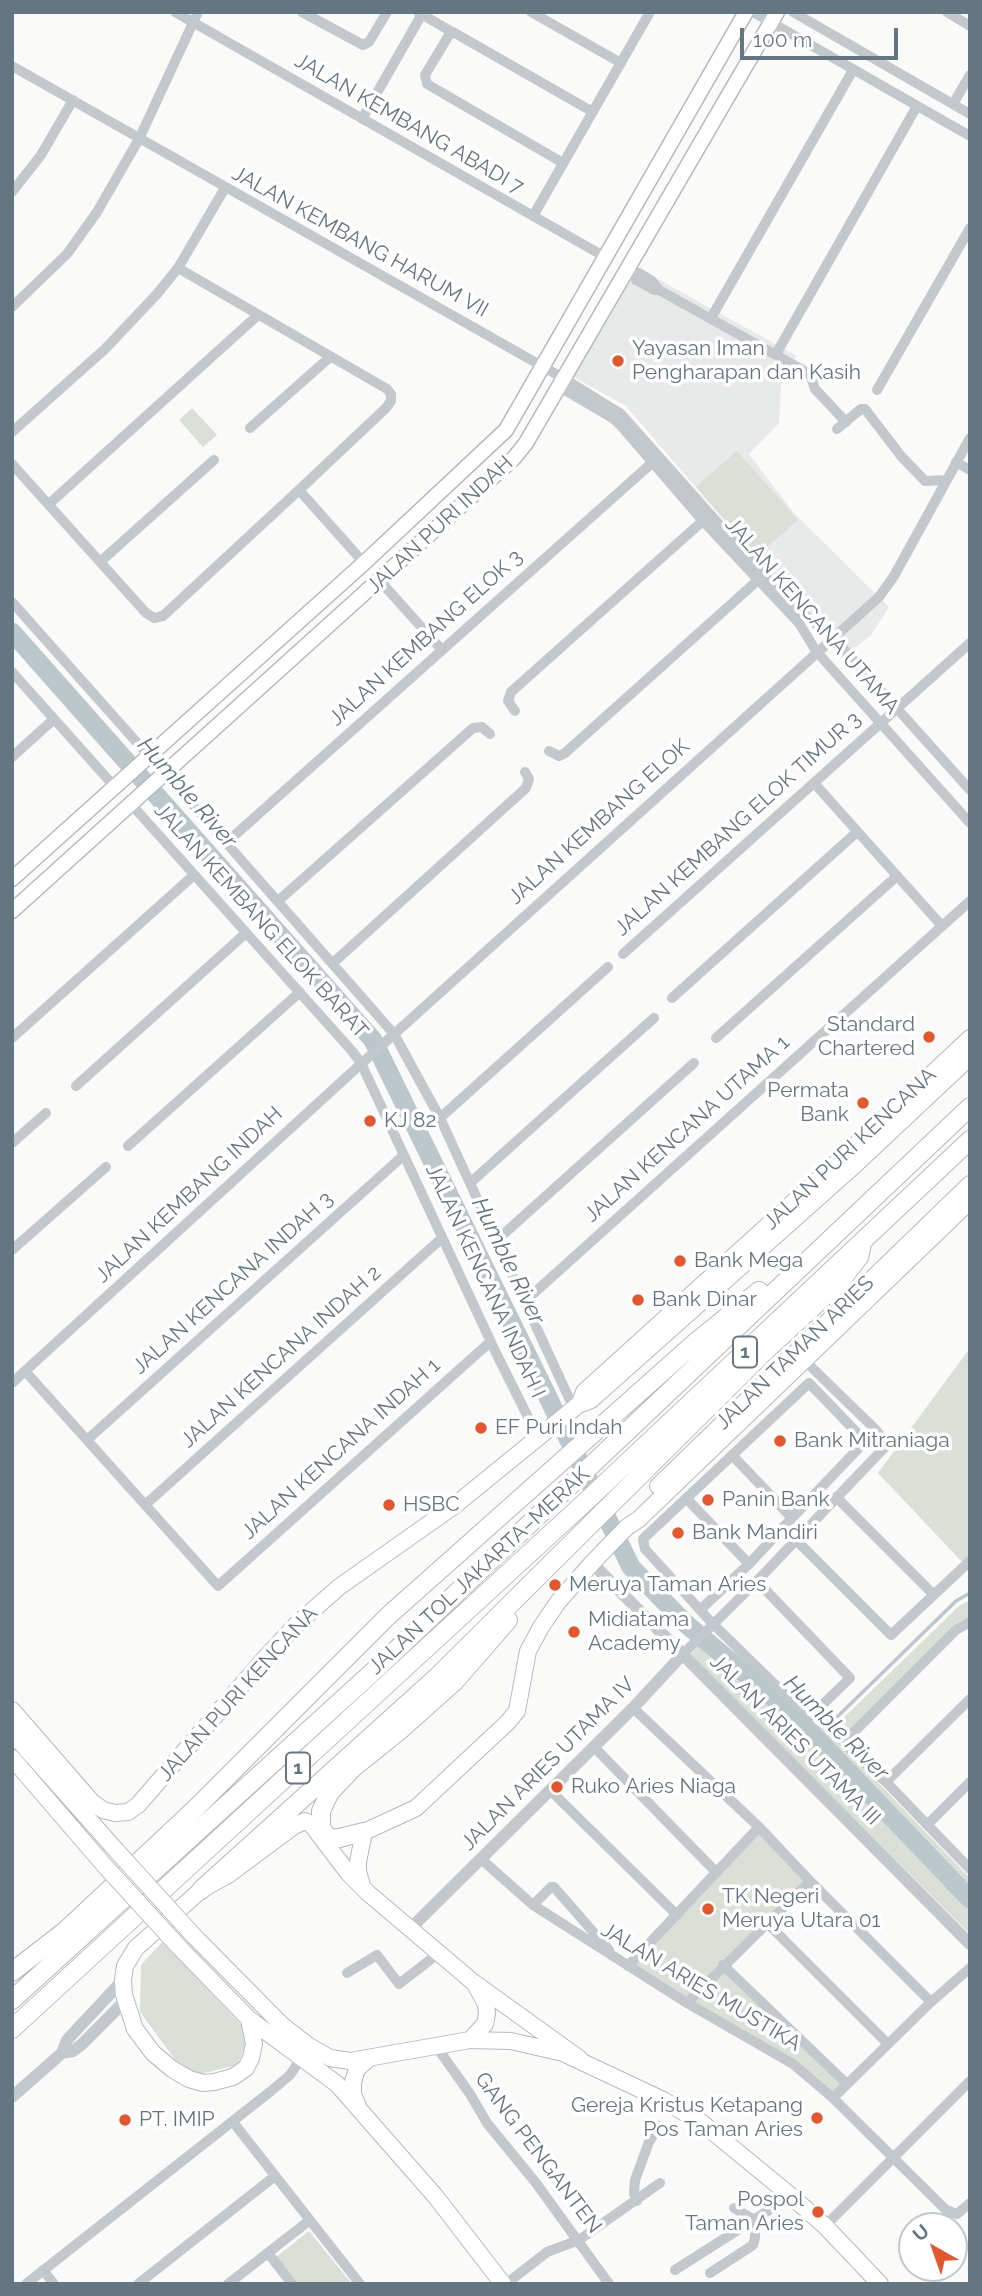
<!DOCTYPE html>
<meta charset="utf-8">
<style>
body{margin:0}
#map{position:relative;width:982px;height:2296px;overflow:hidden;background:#fafaf8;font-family:Raleway,sans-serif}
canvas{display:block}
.frame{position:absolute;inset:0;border:14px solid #657683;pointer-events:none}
.north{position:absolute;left:898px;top:2212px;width:70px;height:70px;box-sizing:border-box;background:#fff;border:2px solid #c1c8cd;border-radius:50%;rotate:320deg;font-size:19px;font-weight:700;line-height:28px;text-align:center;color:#657683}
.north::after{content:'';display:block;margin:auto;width:24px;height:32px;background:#e4572e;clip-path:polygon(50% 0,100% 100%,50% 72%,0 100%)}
.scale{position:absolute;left:740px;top:28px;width:158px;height:32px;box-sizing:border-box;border:4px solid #657683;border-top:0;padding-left:9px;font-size:21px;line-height:24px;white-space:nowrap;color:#657683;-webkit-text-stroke:5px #fff;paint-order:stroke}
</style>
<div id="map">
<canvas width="982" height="2296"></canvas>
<div class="frame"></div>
<div class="north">U</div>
<div class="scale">100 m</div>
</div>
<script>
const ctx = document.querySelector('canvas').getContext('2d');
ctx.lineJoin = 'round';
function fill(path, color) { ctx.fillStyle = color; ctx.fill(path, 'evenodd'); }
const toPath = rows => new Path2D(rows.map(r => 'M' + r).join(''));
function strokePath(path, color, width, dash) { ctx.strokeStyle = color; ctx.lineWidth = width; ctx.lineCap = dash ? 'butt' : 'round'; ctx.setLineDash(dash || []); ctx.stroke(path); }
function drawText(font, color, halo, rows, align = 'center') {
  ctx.font = font + ' Raleway,sans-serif'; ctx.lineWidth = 7; ctx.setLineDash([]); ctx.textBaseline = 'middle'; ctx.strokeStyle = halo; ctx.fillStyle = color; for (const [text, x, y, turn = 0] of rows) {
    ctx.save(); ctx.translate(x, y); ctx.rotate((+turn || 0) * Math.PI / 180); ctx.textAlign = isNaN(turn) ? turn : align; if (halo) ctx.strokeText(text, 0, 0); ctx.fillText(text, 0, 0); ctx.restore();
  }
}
const built = toPath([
 [625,261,797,356,781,385,779,423,749,454,793,512,889,607,871,635,842,658,626,406,563,371]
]);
const green = toPath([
 [192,408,217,435,203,447,179,420],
 [737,451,798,520,757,556,696,487],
 [970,1348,970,1555,963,1563,878,1473],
 [970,1600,970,1622,951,1632,840,1743,970,1878,970,1892,808,1724,834,1727,959,1606],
 [701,1642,794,1721,970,1903,970,1934,690,1656],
 [759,1833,805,1879,684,1999,632,1967],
 [162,1942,251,2035,237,2065,196,2075,181,2068,140,2012,141,1965],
 [727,1970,845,2083,835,2094,815,2076,692,2003],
 [309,2231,352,2284,298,2284,276,2257]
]);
const stream = toPath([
 [795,1716,833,1721,956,1601,970,1593]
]);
const river = toPath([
 [12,632,373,1040,631,1567,685,1623,795,1716,970,1899]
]);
const minor = toPath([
 [175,12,607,258],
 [302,12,363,45,369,42,387,12],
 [418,12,452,32],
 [531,12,621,63],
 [753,12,970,136],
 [793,12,970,114],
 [947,12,970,26],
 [12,66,563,378,621,414,790,604,833,637,970,790],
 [953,104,970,75],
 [362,119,422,14],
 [563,163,427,84,425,75,449,35,453,32,593,112],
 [12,192,41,155,73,100],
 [533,216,650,12],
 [178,268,387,389,391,394,391,401,386,408,299,490],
 [626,270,633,274,639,273,652,281,659,290,810,374,815,389,846,422],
 [633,274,636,280,654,290,658,290],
 [12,307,67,254,97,212,139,139,198,12],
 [711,318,853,70],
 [776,354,917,106],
 [558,386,614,419,622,427,703,521,799,623,816,651,970,823],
 [877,390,970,228],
 [250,428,330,357],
 [837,429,856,413,861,409,865,409,901,456,925,481,946,480],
 [12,432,105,349,157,294,178,268,225,188],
 [956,462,970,470],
 [12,464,146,613,154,618,163,616,299,490,364,563],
 [49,504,258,315],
 [100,562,214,460],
 [380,581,442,650],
 [12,602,148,755],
 [12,672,114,786],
 [515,711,508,701,511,692,706,518],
 [549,751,559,756,565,753,757,581],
 [12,757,54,719],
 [165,773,394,1034,440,1118,574,1409],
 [814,783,942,926],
 [131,804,352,1051,361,1063,496,1353,539,1439],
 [226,843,653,462],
 [278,901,473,728,482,727,490,734],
 [623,954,970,643],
 [333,963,526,788,529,779,525,772],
 [672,998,857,832],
 [12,1038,194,875],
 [716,1038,897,876],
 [76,1086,246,933],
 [440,1118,608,967],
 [12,1143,46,1113],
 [128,1146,300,992],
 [470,1183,654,1018],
 [497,1240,694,1063],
 [12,1250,106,1167],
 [524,1302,970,901],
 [25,1371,218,1586,490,1342],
 [12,1383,351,1073,879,597,894,576,970,438],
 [87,1440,404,1155],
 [732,1455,792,1518,876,1430],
 [836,1497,934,1595],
 [686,1498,749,1564,792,1518],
 [145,1505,442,1238],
 [796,1540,891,1635,970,1561],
 [757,1581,850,1678,821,1706,815,1709,806,1709,795,1704,711,1622,645,1549,643,1539,809,1383,865,1441],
 [700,1610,749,1564],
 [970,1622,956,1630,851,1735,847,1741,849,1748,886,1782,970,1869],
 [683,1654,757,1581,885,1447,883,1439,876,1430,802,1358],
 [633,1708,759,1827,810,1881,931,2002],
 [594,1747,716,1872],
 [886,1782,970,1699],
 [550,1790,677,1915],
 [927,1825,970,1782],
 [481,1859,533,1905,687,2003,793,2064,833,2098,946,2210,957,2214,970,2203],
 [533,1905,551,1887,554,1887,609,1950],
 [767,1923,888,2044],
 [723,1965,847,2084],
 [628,1966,759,1827],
 [347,1973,377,1955,399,1984,439,1953],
 [687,2003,810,1881],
 [436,2046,470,2094,487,2123,536,2183,609,2284],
 [833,2098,931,2002,970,1968],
 [233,2122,360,2284],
 [637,2201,634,2193,635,2180,649,2142,659,2126],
 [734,2208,755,2220],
 [825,2226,970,2081],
 [268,2253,292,2284],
 [43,2270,54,2284],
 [675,2270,791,2196],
 [710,2273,753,2245,755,2238,755,2220],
 [26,2284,271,2091,290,2075,302,2057],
 [138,2284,275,2176],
 [228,2284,310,2220],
 [506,2284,547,2252,579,2240,660,2183]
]);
const tertiary = toPath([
 [592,1563,970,1944],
 [410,1929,633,1708,683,1654],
 [62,2053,73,2051,81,2045,125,2001],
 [12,2097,62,2053,67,2040,123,1980]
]);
const secondary = toPath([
 [12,879,364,563,506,430,746,12],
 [12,911,514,458,526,443,777,12]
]);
const primary = toPath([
 [581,1400,584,1392,830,1169,970,1038],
 [658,1486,970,1184],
 [12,1710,92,1802,103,1810,115,1813,128,1812,138,1805,266,1657,297,1624,339,1587,454,1506,578,1405,591,1400,856,1164,970,1057],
 [12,1733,115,1849],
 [12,1758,104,1865],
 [362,1886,358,1871,358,1862,364,1832,416,1808,508,1722,517,1711,528,1651,541,1627,558,1602,592,1563,627,1527,639,1519,970,1201],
 [194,1936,282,2025,309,2046,330,2058,350,2061,470,2040,511,2041,563,2053,663,2100,702,2123,791,2196,825,2226,880,2284],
 [179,1947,249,2019,337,2084,436,2197,503,2284],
 [249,2019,254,2044,251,2058,246,2068,233,2077,214,2082,203,2083,189,2079,172,2069,153,2053,135,2029,124,1995,123,1980,125,1966,136,1948,201,1890,228,1875,294,1826,305,1821,311,1824,349,1874,368,1893,473,1982,580,2059],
 [470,2040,485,2024,487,2014,486,2004,476,1986],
 [358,2106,353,2095,353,2082,357,2069,368,2059]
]);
const motorway = toPath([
 [364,1832,335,1839,326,1836,321,1827,321,1811,330,1792,353,1768,399,1731,455,1681,508,1620],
 [201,1890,437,1677,760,1356,839,1283,859,1257,862,1244],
 [12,1972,65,1931,195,1809,388,1616,697,1341,759,1291],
 [12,2000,376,1669,970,1107],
 [12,2029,582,1505,970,1140]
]);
const primaryBridge = toPath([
 [115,1849,194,1936],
 [104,1865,179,1947]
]);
const markers = [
 [618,361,7,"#e4572e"],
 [929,1037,7,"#e4572e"],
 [863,1103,7,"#e4572e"],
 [370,1121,7,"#e4572e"],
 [680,1261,7,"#e4572e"],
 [638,1300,7,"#e4572e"],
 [481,1428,7,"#e4572e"],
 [780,1441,7,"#e4572e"],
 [708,1500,7,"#e4572e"],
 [389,1505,7,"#e4572e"],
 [678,1533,7,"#e4572e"],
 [555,1585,7,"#e4572e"],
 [574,1632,7,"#e4572e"],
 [557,1787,7,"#e4572e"],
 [708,1909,7,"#e4572e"],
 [817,2118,7,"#e4572e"],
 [125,2120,7,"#e4572e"],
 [818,2212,7,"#e4572e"]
];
const shields = [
 [745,1352,24],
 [298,1768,24]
];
const shieldNames = [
 ["1",745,1352],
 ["1",298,1768]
];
const streetNames = [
 ["JALAN KEMBANG ABADI 7",409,124,30],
 ["JALAN KEMBANG HARUM VII",360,242,29],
 ["JALAN PURI INDAH",440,525,-43],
 ["JALAN KENCANA UTAMA",812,616,49],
 ["JALAN KEMBANG ELOK 3",426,638,-42],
 ["JALAN KEMBANG ELOK",599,822,-42],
 ["JALAN KEMBANG ELOK TIMUR 3",738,824,-42],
 ["JALAN KEMBANG ELOK BARAT",261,921,48],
 ["JALAN KENCANA UTAMA 1",687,1129,-42],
 ["JALAN PURI KENCANA",850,1149,-43],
 ["JALAN KEMBANG INDAH",189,1195,-43],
 ["JALAN KENCANA INDAH I",485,1281,65],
 ["JALAN KENCANA INDAH 3",233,1283,-42],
 ["JALAN TAMAN ARIES",795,1353,-44],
 ["JALAN KENCANA INDAH 2",281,1357,-42],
 ["JALAN KENCANA INDAH 1",341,1449,-42],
 ["JALAN TOL JAKARTA–MERAK",479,1571,-43],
 ["JALAN PURI KENCANA",238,1694,-48],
 ["JALAN ARIES UTAMA III",795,1740,45],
 ["JALAN ARIES UTAMA IV",548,1764,-45],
 ["JALAN ARIES MUSTIKA",701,1987,31],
 ["GANG PENGANTEN",538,2153,53]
];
const poiNames = [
 ["Yayasan Iman",632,349],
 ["Pengharapan dan Kasih",632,373],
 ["Standard",915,1025,"right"],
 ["Chartered",915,1049,"right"],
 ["Permata",849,1091,"right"],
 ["Bank",849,1115,"right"],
 ["KJ 82",384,1121],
 ["Bank Mega",694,1261],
 ["Bank Dinar",652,1300],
 ["EF Puri Indah",495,1428],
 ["Bank Mitraniaga",794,1441],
 ["Panin Bank",722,1500],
 ["HSBC",403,1505],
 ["Bank Mandiri",692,1533],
 ["Meruya Taman Aries",569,1585],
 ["Midiatama",588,1620],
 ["Academy",588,1644],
 ["Ruko Aries Niaga",571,1787],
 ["TK Negeri",722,1897],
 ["Meruya Utara 01",722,1921],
 ["Gereja Kristus Ketapang",803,2106,"right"],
 ["Pos Taman Aries",803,2130,"right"],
 ["PT. IMIP",139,2120],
 ["Pospol",804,2200,"right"],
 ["Taman Aries",804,2224,"right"]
];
const waterNames = [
 ["Humble River",187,793,49],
 ["Humble River",508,1261,64],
 ["Humble River",836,1728,45]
];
fill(built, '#e8e9e9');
fill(green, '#dadfd7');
strokePath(stream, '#bbc7cb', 3.5);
strokePath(river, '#bbc7cb', 19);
strokePath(secondary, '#b3babf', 17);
strokePath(primary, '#b5babe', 18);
strokePath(motorway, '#b4b9bd', 20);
strokePath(minor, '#c3c8cc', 10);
strokePath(tertiary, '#c3c8cc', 12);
strokePath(secondary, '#fff', 14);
strokePath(primary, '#fff', 16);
strokePath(motorway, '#fff', 18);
strokePath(primaryBridge, '#b5babe', 18, []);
strokePath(primaryBridge, '#fff', 16);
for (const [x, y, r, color] of markers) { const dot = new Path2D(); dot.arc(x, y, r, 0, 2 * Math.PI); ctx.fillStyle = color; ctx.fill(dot); strokePath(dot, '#fff', 2.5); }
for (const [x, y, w] of shields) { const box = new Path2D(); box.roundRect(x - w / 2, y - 15.5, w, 31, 5); ctx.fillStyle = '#fff'; ctx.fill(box); strokePath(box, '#657683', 2); }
drawText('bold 19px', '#657683', null, shieldNames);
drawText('21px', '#657683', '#fff', streetNames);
drawText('21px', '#657683', '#fff', poiNames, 'left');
drawText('italic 23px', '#60757c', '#fff', waterNames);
</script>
